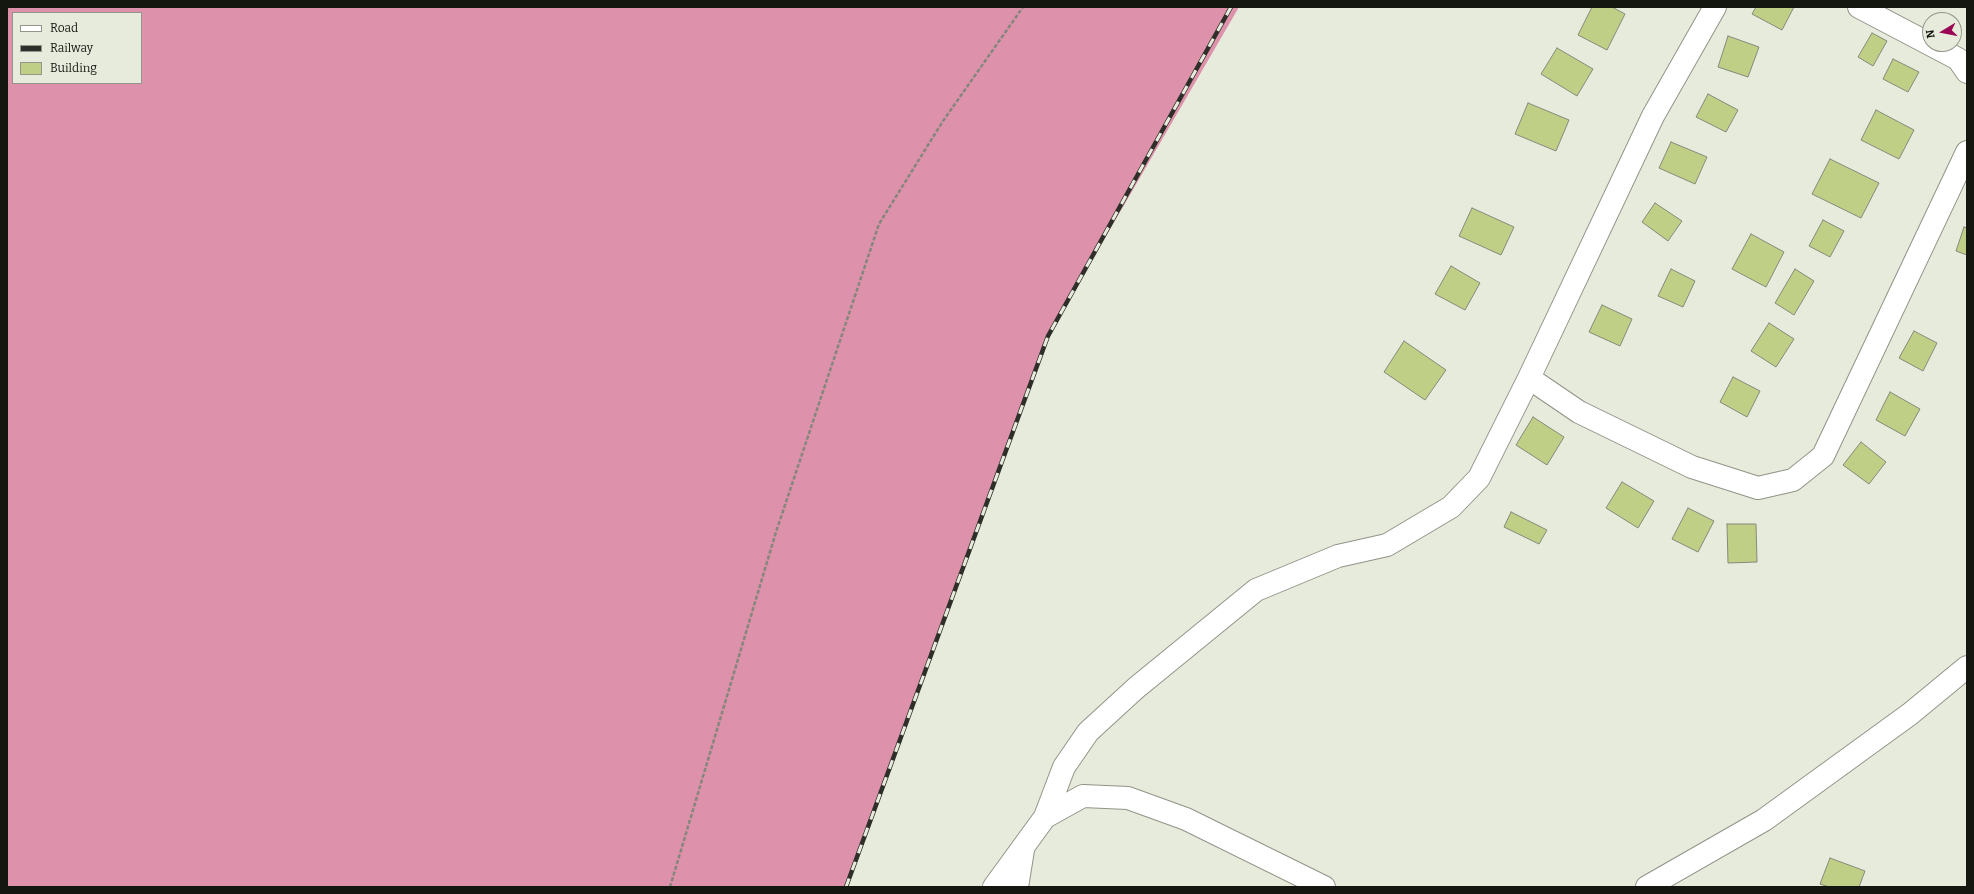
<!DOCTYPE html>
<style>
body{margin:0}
#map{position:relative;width:1974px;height:894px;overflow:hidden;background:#e7ebdc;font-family:Bitter,serif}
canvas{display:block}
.frame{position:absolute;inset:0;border:8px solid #141610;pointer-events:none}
.legend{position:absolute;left:12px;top:12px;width:130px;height:72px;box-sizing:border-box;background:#e7ebdc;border:1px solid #93968a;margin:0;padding:5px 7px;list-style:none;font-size:12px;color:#141610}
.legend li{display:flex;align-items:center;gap:8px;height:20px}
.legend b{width:20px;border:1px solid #93968a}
.north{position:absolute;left:1922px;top:12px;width:40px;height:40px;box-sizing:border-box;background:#e7ebdc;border:1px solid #93968a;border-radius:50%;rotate:260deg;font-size:11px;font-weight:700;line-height:16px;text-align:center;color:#141610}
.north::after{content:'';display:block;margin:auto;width:14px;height:18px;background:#9c0755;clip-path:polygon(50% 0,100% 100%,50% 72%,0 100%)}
</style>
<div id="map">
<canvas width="1974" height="894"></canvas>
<div class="frame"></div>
<ul class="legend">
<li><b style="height:5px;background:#fff"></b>Road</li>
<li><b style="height:5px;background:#2d2f28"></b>Railway</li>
<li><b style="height:11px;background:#bfcf86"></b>Building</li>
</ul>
<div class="north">N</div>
</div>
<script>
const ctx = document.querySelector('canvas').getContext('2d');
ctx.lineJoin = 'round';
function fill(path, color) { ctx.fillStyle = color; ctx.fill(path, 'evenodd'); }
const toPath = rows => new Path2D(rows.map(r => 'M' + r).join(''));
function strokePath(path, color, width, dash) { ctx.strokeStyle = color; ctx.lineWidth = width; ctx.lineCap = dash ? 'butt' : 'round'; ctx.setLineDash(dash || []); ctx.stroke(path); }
const forest = toPath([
 [7,7,1239,7,1048,336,846,887,7,887],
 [13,13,141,13,141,83,13,83]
]);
const building = toPath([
 [1592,7,1612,7,1625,14,1607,50,1578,35,1592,7],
 [1756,7,1794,7,1782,30,1752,14,1756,7],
 [1872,33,1887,41,1873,66,1858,57,1872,33],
 [1728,36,1759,47,1748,77,1718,67,1728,36],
 [1557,48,1593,69,1577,96,1541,74,1557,48],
 [1893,59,1919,72,1908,92,1883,79,1893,59],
 [1708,94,1738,110,1726,132,1696,117,1708,94],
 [1528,103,1569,120,1556,151,1515,134,1528,103],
 [1876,110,1914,130,1899,159,1861,140,1876,110],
 [1671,142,1707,157,1695,184,1659,168,1671,142],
 [1830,159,1879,183,1861,218,1812,194,1830,159],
 [1655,203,1682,221,1668,241,1642,222,1655,203],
 [1472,208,1514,227,1501,255,1459,236,1472,208],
 [1823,220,1844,231,1830,257,1809,246,1823,220],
 [1964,227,1967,228,1967,255,1956,251,1964,227],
 [1751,234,1784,252,1766,287,1732,269,1751,234],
 [1451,266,1480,283,1465,310,1435,294,1451,266],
 [1671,269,1695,281,1683,307,1658,296,1671,269],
 [1795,269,1814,281,1794,315,1775,303,1795,269],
 [1602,305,1632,319,1620,346,1589,332,1602,305],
 [1769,323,1794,339,1776,367,1751,351,1769,323],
 [1914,331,1937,343,1923,371,1899,358,1914,331],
 [1404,341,1446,370,1425,400,1384,372,1404,341],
 [1733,377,1760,391,1747,417,1720,402,1733,377],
 [1890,392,1920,409,1905,436,1876,420,1890,392],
 [1533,417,1564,437,1547,465,1516,445,1533,417],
 [1861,442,1886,462,1869,484,1843,465,1861,442],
 [1622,482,1654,501,1638,528,1606,508,1622,482],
 [1688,508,1714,521,1698,552,1672,539,1688,508],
 [1511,512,1547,530,1539,544,1504,527,1511,512],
 [1727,524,1756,524,1757,562,1728,563,1727,524],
 [1830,858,1865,871,1859,887,1829,887,1820,884,1830,858]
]);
const path = toPath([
 [670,887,776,532,879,224,943,121,1023,7]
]);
const minor = toPath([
 [1859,7,1958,59,1967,72],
 [1529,378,1579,412,1692,467,1758,488,1793,480,1823,456,1967,152],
 [1045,817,1083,796,1128,798,1186,819,1324,887],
 [994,887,1045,817,1064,767,1088,732,1136,688,1256,590,1338,556,1387,545,1451,507,1479,478,1529,378,1653,116,1715,7],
 [1017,887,1023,850],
 [1647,887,1764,820,1910,714,1967,667]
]);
const rail = toPath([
 [846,887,1048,336,1231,7]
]);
fill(forest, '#dd91ab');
fill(building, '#bfcf86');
strokePath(building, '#85897b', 1);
strokePath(minor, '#919487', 24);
strokePath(path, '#84877d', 2.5, [4, 2]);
strokePath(minor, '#fff', 22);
strokePath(rail, '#2d2f28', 4.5);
strokePath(rail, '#e7ebdc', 3, [9]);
</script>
